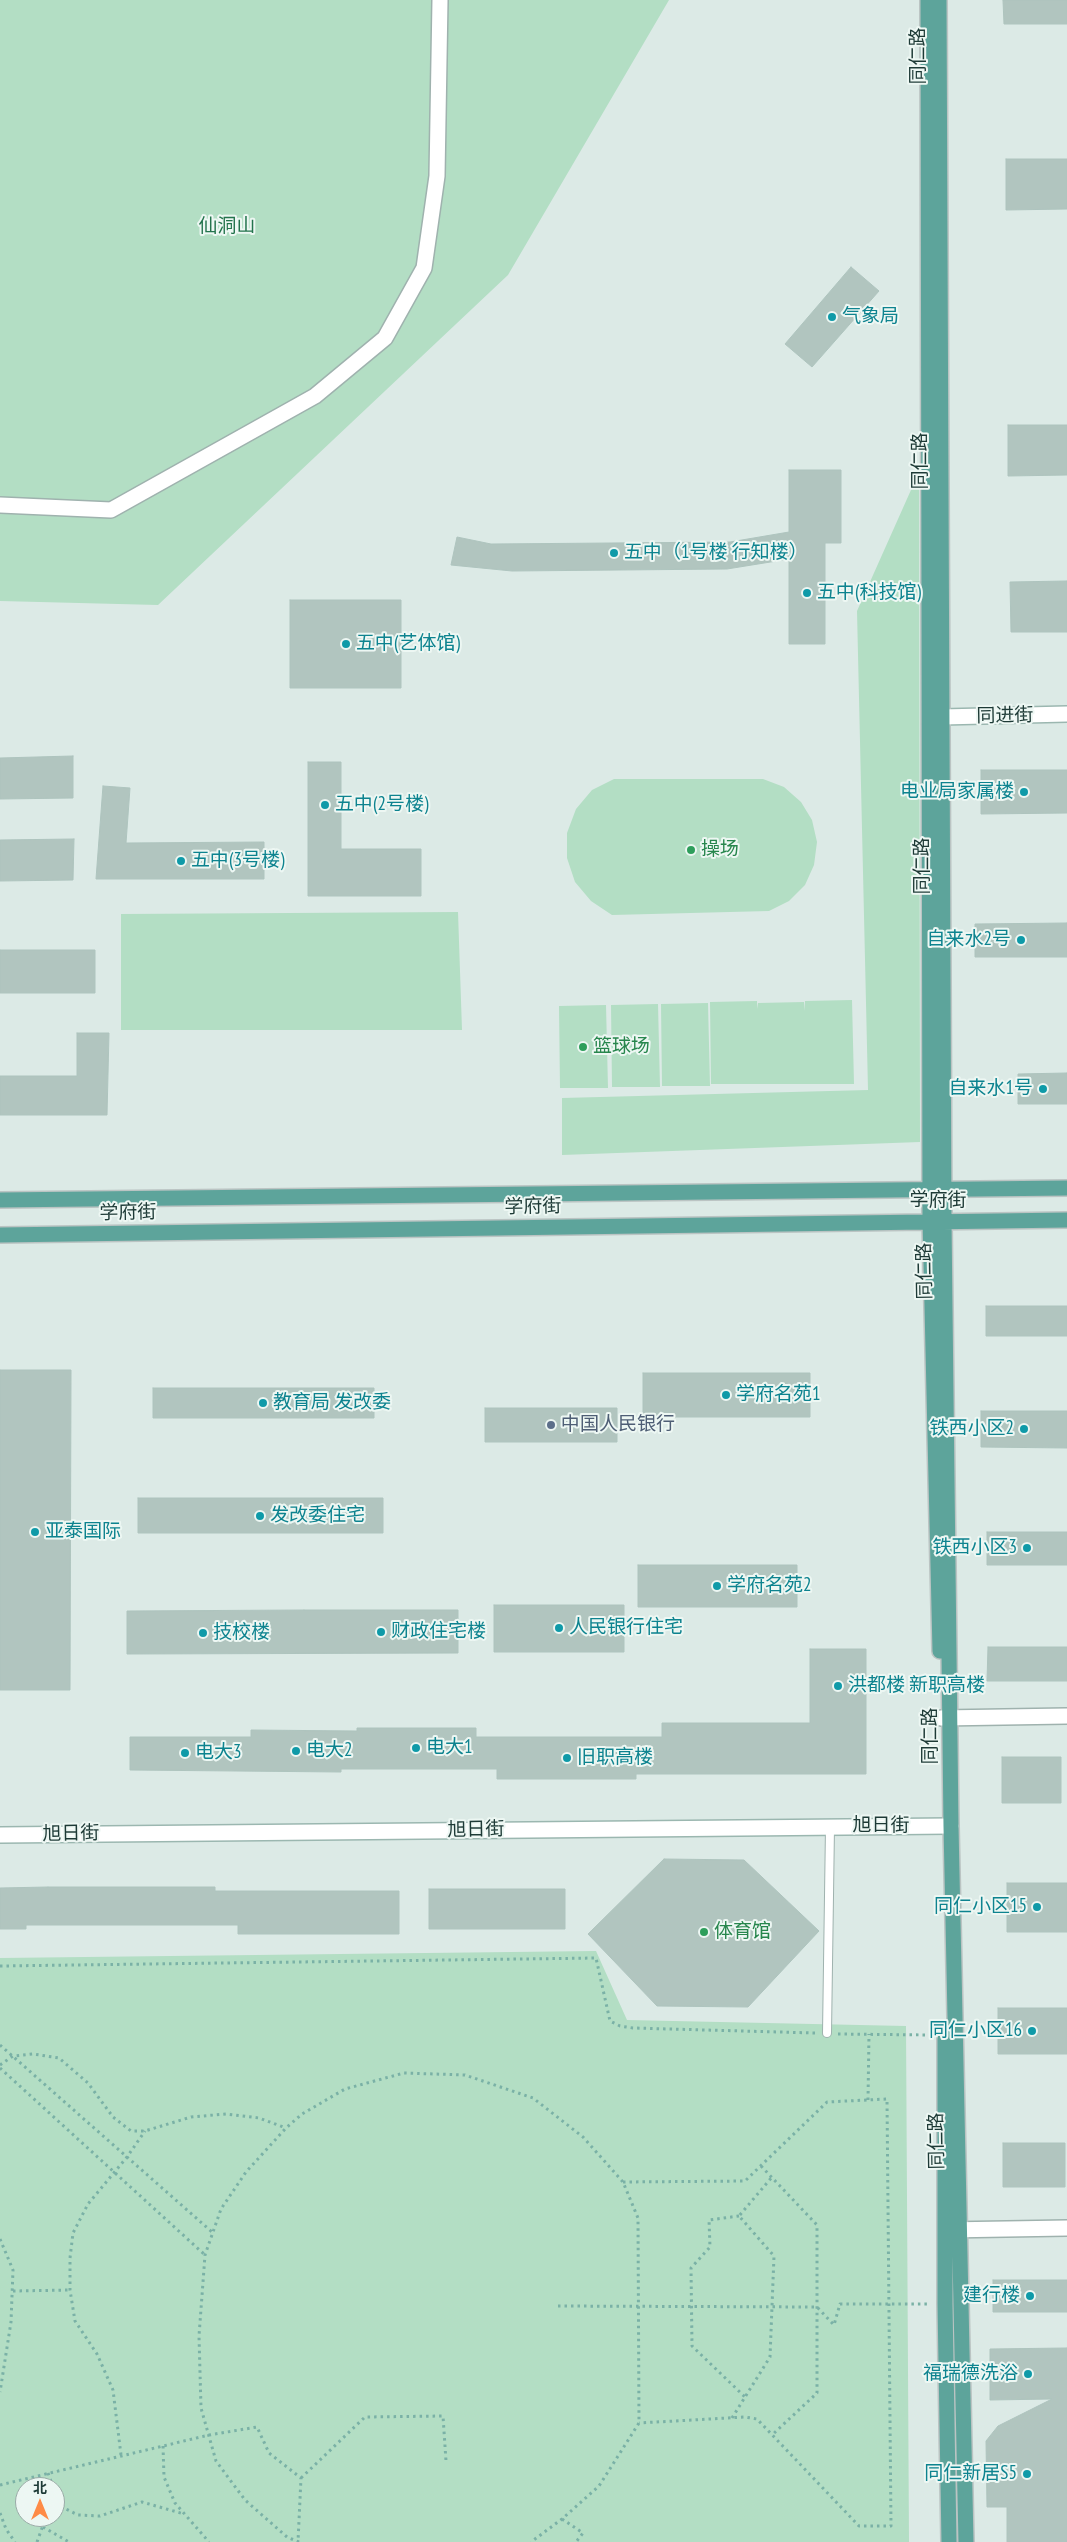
<!DOCTYPE html>
<meta charset="utf-8">
<style>
body{margin:0}
#map{position:relative;width:1067px;height:2542px;overflow:hidden;background:#dceae6;font-family:"PT Sans Narrow","Noto Sans SC",sans-serif}
canvas{display:block}
.north{position:absolute;left:15px;top:2477px;width:50px;height:50px;box-sizing:border-box;background:#edf7f3;border:1px solid #9aaba7;border-radius:50%;rotate:0deg;font-size:14px;font-weight:700;line-height:20px;text-align:center;color:#1d3a36}
.north::after{content:'';display:block;margin:auto;width:18px;height:22px;background:#fe8b46;clip-path:polygon(50% 0,100% 100%,50% 72%,0 100%)}
</style>
<div id="map">
<canvas width="1067" height="2542"></canvas>
<div class="north">北</div>
</div>
<script>
const ctx = document.querySelector('canvas').getContext('2d');
ctx.lineJoin = 'round';
function fill(path, color) { ctx.fillStyle = color; ctx.fill(path, 'evenodd'); }
const toPath = rows => new Path2D(rows.map(r => 'M' + r).join(''));
function strokePath(path, color, width, dash) { ctx.strokeStyle = color; ctx.lineWidth = width; ctx.lineCap = dash ? 'butt' : 'round'; ctx.setLineDash(dash || []); ctx.stroke(path); }
function drawText(font, color, halo, rows, align = 'center') {
  ctx.font = font + ' "PT Sans Narrow","Noto Sans SC",sans-serif'; ctx.lineWidth = 4; ctx.setLineDash([]); ctx.textBaseline = 'middle'; ctx.strokeStyle = halo; ctx.fillStyle = color; for (const [text, x, y, turn = 0] of rows) {
    ctx.save(); ctx.translate(x, y); ctx.rotate((+turn || 0) * Math.PI / 180); ctx.textAlign = isNaN(turn) ? turn : align; if (halo) ctx.strokeText(text, 0, 0); ctx.fillText(text, 0, 0); ctx.restore();
  }
}
const green = toPath([
 [0,0,669,0,508,275,158,605,0,601],
 [919,472,920,1142,562,1155,562,1098,868,1090,857,611],
 [614,779,763,779,784,787,801,802,812,820,817,842,814,865,805,885,789,901,769,911,612,915,591,901,575,882,567,858,567,833,576,809,592,790],
 [458,912,462,1030,121,1030,121,914],
 [852,1000,854,1084,711,1084,710,1002,757,1001,757,1009,758,1003,804,1002,805,1011,805,1001],
 [708,1003,710,1086,662,1086,661,1004],
 [658,1004,660,1087,612,1087,611,1005],
 [606,1005,608,1088,560,1088,559,1006],
 [596,1951,627,2020,906,2026,909,2542,0,2542,0,1958],
 [25,2487,55,2487,55,2517,25,2517]
]);
const building = toPath([
 [1003,0,1067,0,1067,24,1004,24,1003,0],
 [1006,159,1067,159,1067,209,1006,210,1006,159],
 [851,267,879,291,812,367,785,344,851,267],
 [1008,425,1067,425,1067,475,1008,476,1008,425],
 [789,470,841,470,841,543,825,543,825,644,789,644,789,559,727,569,512,571,451,565,457,537,491,544,730,542,789,532,789,470],
 [1067,581,1067,632,1011,632,1010,582,1067,581],
 [290,600,401,600,401,688,290,688,290,600],
 [73,756,73,798,0,799,0,758,73,756],
 [308,762,341,762,341,849,421,849,421,896,308,896,308,762],
 [981,770,1067,770,1067,813,981,814,981,770],
 [103,786,130,788,126,843,264,842,264,879,96,879,103,786],
 [74,839,73,880,0,881,0,840,74,839],
 [1067,923,1067,957,975,957,975,924,1067,923],
 [0,950,95,950,95,993,0,993,0,950],
 [77,1033,109,1033,107,1115,0,1115,0,1076,77,1076,77,1033],
 [1067,1073,1067,1104,1018,1104,1018,1074,1067,1073],
 [986,1306,1067,1306,1067,1336,986,1336,986,1306],
 [0,1370,71,1370,70,1690,0,1690,0,1370],
 [643,1373,810,1373,810,1417,643,1417,643,1373],
 [153,1388,374,1388,374,1418,153,1418,153,1388],
 [485,1408,617,1408,617,1442,485,1442,485,1408],
 [981,1411,1067,1411,1067,1448,981,1447,981,1411],
 [138,1498,383,1498,383,1533,138,1533,138,1498],
 [987,1532,1067,1532,1067,1565,987,1565,987,1532],
 [638,1565,797,1565,797,1607,638,1607,638,1565],
 [494,1605,624,1605,624,1652,494,1652,494,1605],
 [304,1610,458,1610,458,1653,127,1654,127,1611,304,1610],
 [988,1647,1067,1647,1067,1681,987,1681,988,1647],
 [810,1649,866,1649,866,1774,636,1774,636,1779,497,1779,497,1769,341,1769,341,1772,130,1770,130,1737,251,1737,251,1730,357,1731,357,1728,476,1728,476,1737,662,1737,662,1723,810,1723,810,1649],
 [1002,1757,1061,1757,1061,1803,1002,1803,1002,1757],
 [664,1859,744,1860,819,1931,748,2007,657,2006,588,1934,664,1859],
 [1007,1883,1067,1883,1067,1932,1007,1932,1007,1883],
 [48,1887,215,1887,215,1891,399,1891,399,1934,238,1934,238,1925,26,1925,26,1929,0,1929,0,1888,48,1887],
 [429,1889,565,1889,565,1929,429,1929,429,1889],
 [998,2008,1067,2008,1067,2054,998,2054,998,2008],
 [1003,2143,1065,2143,1065,2187,1003,2187,1003,2143],
 [993,2280,1067,2280,1067,2312,993,2312,993,2280],
 [1067,2348,1067,2542,1007,2542,1007,2507,987,2507,986,2441,998,2426,1052,2399,990,2400,990,2349,1067,2348]
]);
const path = toPath([
 [0,1966,596,1958,610,2021,620,2026,633,2028,815,2033],
 [838,2034,930,2035],
 [0,2045,212,2232],
 [0,2065,13,2056,33,2054,59,2058,88,2083,113,2117,131,2131,145,2131,191,2117,226,2114,259,2118,286,2128],
 [0,2068,205,2255],
 [868,2100,869,2034],
 [761,2166,817,2225,817,2393,772,2435],
 [623,2182,745,2181,827,2102,887,2099,891,2526,859,2526,757,2419,745,2417,639,2423],
 [739,2216,709,2220,710,2247,691,2268,692,2346,745,2397],
 [0,2239,13,2270,11,2322,0,2392],
 [13,2291,70,2290],
 [558,2306,817,2307,834,2325,840,2304,929,2304],
 [732,2418,770,2357,774,2256,739,2216,772,2177],
 [163,2446,164,2477,175,2503,209,2542],
 [121,2455,113,2390,97,2354,75,2321,70,2290,70,2258,73,2233,88,2204,127,2157,145,2131],
 [48,2473,53,2487],
 [301,2478,365,2417,443,2416,446,2461],
 [0,2485,209,2435,257,2427,269,2453,301,2478,298,2542],
 [55,2494,64,2508,78,2515,100,2516,142,2502,184,2514],
 [0,2513,6,2529,15,2542],
 [562,2519,583,2533,576,2542],
 [43,2527,69,2542],
 [37,2542,46,2517],
 [299,2542,287,2537,245,2500,216,2461,201,2408,199,2336,205,2255,221,2209,246,2172,286,2128,302,2114,345,2089,404,2073,465,2075,533,2098,583,2137,623,2182,638,2218,639,2423,599,2486,562,2519,531,2542]
]);
const lane = toPath([
 [827,2033,830,1827]
]);
const street = toPath([
 [0,505,111,510,315,396,385,338,424,268,437,176,440,0],
 [941,1718,1067,1716],
 [946,2230,1067,2228]
]);
const secondary = toPath([
 [942,717,1067,714],
 [0,1835,951,1826]
]);
const primary = toPath([
 [928,0,930,1221,940,1651],
 [939,0,944,1222,951,1826,966,2542],
 [0,1200,1067,1188],
 [0,1235,1067,1220],
 [945,2039,945,2304,949,2542]
]);
const markers = [
 [832,317,5,"#0f9aa8"],
 [614,553,5,"#0f9aa8"],
 [807,593,5,"#0f9aa8"],
 [346,644,5,"#0f9aa8"],
 [1024,792,5,"#0f9aa8"],
 [325,805,5,"#0f9aa8"],
 [691,850,5,"#2e9e5b"],
 [181,861,5,"#0f9aa8"],
 [1021,940,5,"#0f9aa8"],
 [583,1047,5,"#2e9e5b"],
 [1043,1089,5,"#0f9aa8"],
 [726,1395,5,"#0f9aa8"],
 [263,1403,5,"#0f9aa8"],
 [551,1425,5,"#5c6f8a"],
 [1024,1429,5,"#0f9aa8"],
 [260,1516,5,"#0f9aa8"],
 [35,1532,5,"#0f9aa8"],
 [1027,1548,5,"#0f9aa8"],
 [717,1586,5,"#0f9aa8"],
 [559,1628,5,"#0f9aa8"],
 [381,1632,5,"#0f9aa8"],
 [203,1633,5,"#0f9aa8"],
 [838,1686,5,"#0f9aa8"],
 [416,1748,5,"#0f9aa8"],
 [296,1751,5,"#0f9aa8"],
 [185,1753,5,"#0f9aa8"],
 [567,1758,5,"#0f9aa8"],
 [1037,1907,5,"#0f9aa8"],
 [704,1932,5,"#2e9e5b"],
 [1032,2031,5,"#0f9aa8"],
 [1030,2296,5,"#0f9aa8"],
 [1028,2374,5,"#0f9aa8"],
 [1027,2474,5,"#0f9aa8"]
];
const streetNames = [
 ["同仁路",919,56,-90],
 ["同仁路",921,461,-90],
 ["同进街",1005,716,-1],
 ["同仁路",923,866,-90],
 ["学府街",938,1201],
 ["学府街",533,1207,-1],
 ["学府街",128,1213,-1],
 ["同仁路",925,1271,-91],
 ["同仁路",931,1736,-90],
 ["旭日街",881,1826],
 ["旭日街",476,1830,-1],
 ["旭日街",71,1834,-1],
 ["同仁路",937,2141,-91]
];
const parkNames = [
 ["仙洞山",227,227]
];
const cultureNames = [
 ["气象局",842,317],
 ["五中（1号楼 行知楼）",624,553],
 ["五中(科技馆)",817,593],
 ["五中(艺体馆)",356,644],
 ["电业局家属楼",1014,792,"right"],
 ["五中(2号楼)",335,805],
 ["五中(3号楼)",191,861],
 ["自来水2号",1011,940,"right"],
 ["自来水1号",1033,1089,"right"],
 ["学府名苑1",736,1395],
 ["教育局 发改委",273,1403],
 ["铁西小区2",1014,1429,"right"],
 ["发改委住宅",270,1516],
 ["亚泰国际",45,1532],
 ["铁西小区3",1017,1548,"right"],
 ["学府名苑2",727,1586],
 ["人民银行住宅",569,1628],
 ["财政住宅楼",391,1632],
 ["技校楼",213,1633],
 ["洪都楼 新职高楼",848,1686],
 ["电大1",426,1748],
 ["电大2",306,1751],
 ["电大3",195,1753],
 ["旧职高楼",577,1758],
 ["同仁小区15",1027,1907,"right"],
 ["同仁小区16",1022,2031,"right"],
 ["建行楼",1020,2296,"right"],
 ["福瑞德洗浴",1018,2374,"right"],
 ["同仁新居S5",1017,2474,"right"]
];
const leisureNames = [
 ["操场",701,850],
 ["篮球场",593,1047],
 ["体育馆",714,1932]
];
const serviceNames = [
 ["中国人民银行",561,1425]
];
fill(green, '#b3dec4');
fill(building, '#b1c5bf');
strokePath(building, '#aec4be', 1);
strokePath(lane, '#9fb2ae', 10);
strokePath(street, '#9fb2ae', 18);
strokePath(secondary, '#9bb7b0', 18);
strokePath(primary, '#bbc4c3', 18);
strokePath(path, '#7ab1a6', 3, [2.5, 4]);
strokePath(lane, '#fff', 8);
strokePath(street, '#fff', 15);
strokePath(secondary, '#fff', 15);
strokePath(primary, '#5da49b', 15);
for (const [x, y, r, color] of markers) { const dot = new Path2D(); dot.arc(x, y, r, 0, 2 * Math.PI); ctx.fillStyle = color; ctx.fill(dot); strokePath(dot, '#edf7f3', 2); }
drawText('19px', '#1d3a36', '#edf7f3', streetNames);
drawText('19px', '#24744d', '#edf7f3', parkNames);
drawText('19px', '#0d838f', '#edf7f3', cultureNames, 'left');
drawText('19px', '#27864d', '#edf7f3', leisureNames, 'left');
drawText('19px', '#4e5e75', '#edf7f3', serviceNames, 'left');
</script>
